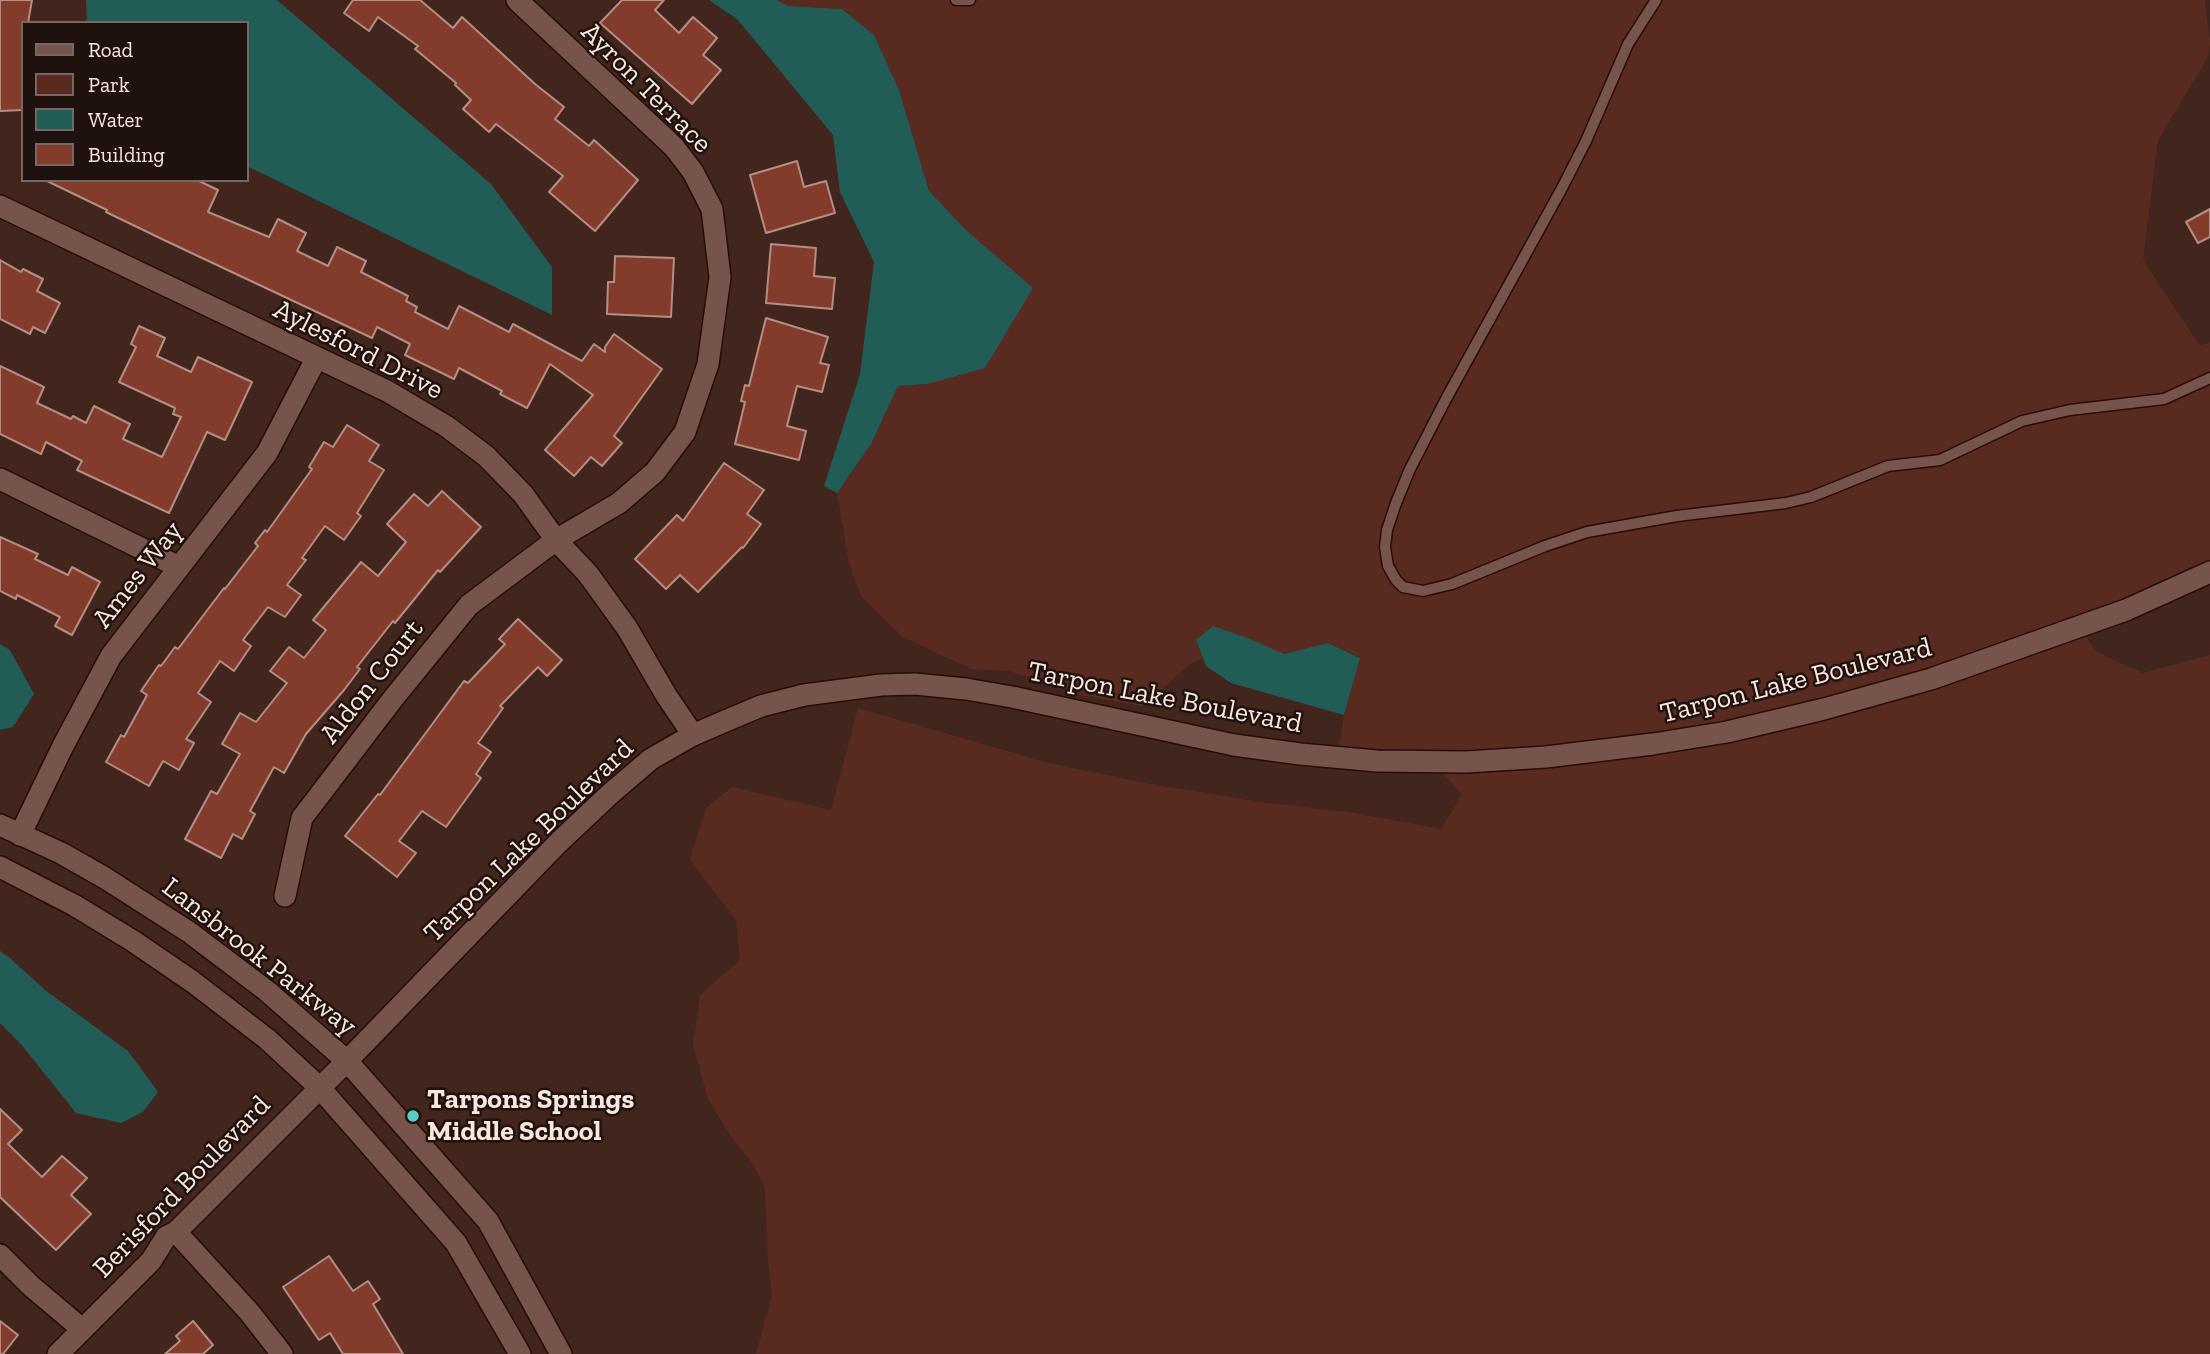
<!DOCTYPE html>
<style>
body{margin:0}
#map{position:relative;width:2210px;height:1354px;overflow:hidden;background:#42251d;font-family:"Zilla Slab",serif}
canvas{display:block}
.legend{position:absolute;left:21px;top:21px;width:228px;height:161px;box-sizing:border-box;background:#1f120e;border:2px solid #776762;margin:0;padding:9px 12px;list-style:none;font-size:21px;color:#fae6e0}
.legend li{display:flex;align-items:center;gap:14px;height:35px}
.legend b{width:35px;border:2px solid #776762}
</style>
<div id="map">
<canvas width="2210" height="1354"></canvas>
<ul class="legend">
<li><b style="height:9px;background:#76544c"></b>Road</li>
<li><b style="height:19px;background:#592b20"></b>Park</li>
<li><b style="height:19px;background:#215c57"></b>Water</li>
<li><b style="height:19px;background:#833c2b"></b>Building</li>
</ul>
</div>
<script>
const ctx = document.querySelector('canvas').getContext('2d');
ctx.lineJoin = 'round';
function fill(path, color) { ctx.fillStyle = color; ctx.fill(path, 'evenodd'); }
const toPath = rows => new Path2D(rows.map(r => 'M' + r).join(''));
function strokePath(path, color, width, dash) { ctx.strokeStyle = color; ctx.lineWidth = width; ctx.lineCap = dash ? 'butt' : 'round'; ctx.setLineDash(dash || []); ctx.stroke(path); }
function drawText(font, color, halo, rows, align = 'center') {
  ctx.font = font + ' "Zilla Slab",serif'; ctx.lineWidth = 5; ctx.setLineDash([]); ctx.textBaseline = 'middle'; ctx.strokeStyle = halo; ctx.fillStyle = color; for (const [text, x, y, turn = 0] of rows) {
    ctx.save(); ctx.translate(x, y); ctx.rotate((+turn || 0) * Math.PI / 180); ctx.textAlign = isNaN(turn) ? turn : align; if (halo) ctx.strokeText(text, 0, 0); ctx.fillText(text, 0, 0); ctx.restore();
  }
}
const green = toPath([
 [776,0,2205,0,2210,43,2208,57,2158,140,2143,260,2200,346,2210,342,2210,561,2123,600,1929,669,1822,698,1726,721,1653,733,1547,746,1467,751,1378,750,1339,747,1344,715,1360,657,1328,643,1284,654,1196,640,1203,659,1190,664,1143,706,1086,696,1009,671,971,669,903,637,861,596,849,563,837,493,871,444,898,386,927,384,966,230,929,191,899,90,874,35,842,9,788,6],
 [2086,637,2097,652,2142,673,2210,655,2210,1354,756,1354,772,1296,768,1259,765,1188,753,1164,730,1135,708,1099,693,1045,700,995,740,960,736,920,690,860,706,808,732,787,831,810,858,708,1049,763,1150,784,1259,802,1348,812,1441,829,1462,795,1443,773,1547,768,1654,755,1728,743,1825,720,1932,690]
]);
const water = toPath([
 [86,0,277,0,491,184,552,267,552,315,247,166,247,23,87,23],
 [709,0,776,0,788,6,842,9,874,35,899,90,929,191,966,230,1033,288,985,368,927,384,898,386,871,444,837,493,824,486,860,374,874,262,840,192,833,135,737,19],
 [1213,626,1248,638,1284,654,1328,643,1360,658,1344,715,1231,683,1206,666,1196,640],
 [0,644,10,650,34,694,13,727,0,730],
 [0,951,10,958,45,990,128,1051,158,1092,143,1112,121,1123,76,1113,20,1043,0,1023]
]);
const building = toPath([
 [0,0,32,0,28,23,23,23,23,110,0,111,0,0],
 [353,0,420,0,453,28,462,17,535,84,564,107,555,119,589,146,594,140,638,180,595,231,549,192,563,176,496,124,489,132,463,109,471,100,455,85,456,83,415,49,418,46,378,17,369,31,344,13,353,0],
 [622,0,664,0,655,10,679,33,693,17,717,38,703,55,721,70,692,104,600,23,622,0],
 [797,161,804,187,826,181,835,213,766,233,750,175,797,161],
 [45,180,197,180,218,190,208,212,269,237,278,219,306,233,297,251,328,266,337,247,366,261,361,272,408,296,406,301,417,307,415,312,448,329,459,306,509,332,513,324,582,361,594,344,605,352,605,347,614,334,662,369,614,436,622,443,602,466,591,457,574,476,545,450,593,395,550,364,527,408,500,394,502,391,459,368,454,379,405,355,410,344,377,327,372,338,166,241,106,212,107,210,45,180],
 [2210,209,2210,237,2198,243,2186,222,2210,209],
 [771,244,816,248,814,276,835,278,832,309,766,303,771,244],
 [615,256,674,258,671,317,607,314,608,282,614,282,615,256],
 [0,260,21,272,23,269,43,279,37,291,60,303,45,333,33,327,30,334,0,319,0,260],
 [766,318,828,337,820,363,829,365,822,392,797,386,787,426,806,431,799,460,735,444,745,402,741,401,745,385,749,386,766,318],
 [139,326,165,338,157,356,191,372,198,357,252,382,225,440,207,432,169,513,77,470,82,461,46,442,41,454,0,434,0,366,44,387,37,403,71,419,73,416,86,423,94,406,130,424,123,439,162,457,181,417,173,414,175,408,119,382,136,347,131,344,139,326],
 [347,425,379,445,369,461,384,470,357,513,361,516,344,540,325,526,302,558,306,560,287,585,301,595,285,617,268,607,243,640,251,646,234,671,220,661,198,693,211,702,186,739,194,743,179,770,163,761,149,786,106,762,121,735,124,737,147,695,141,691,159,665,161,666,175,647,178,649,224,588,225,589,258,546,255,543,265,530,267,532,312,469,309,467,324,442,333,447,347,425],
 [724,463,764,490,747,514,761,524,743,548,742,547,698,592,680,575,666,589,635,559,677,515,683,521,724,463],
 [442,491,481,527,440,572,438,570,395,623,393,621,357,667,360,669,344,690,306,734,284,773,274,767,250,811,255,814,242,839,233,834,221,858,185,839,211,791,217,794,240,754,222,744,240,713,256,722,287,683,270,671,289,647,304,658,326,630,313,620,361,562,378,576,406,542,387,524,414,494,428,506,442,491],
 [0,537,38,554,35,559,68,575,72,567,100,582,72,635,55,626,60,617,17,595,16,599,0,591,0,537],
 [518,619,562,660,547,676,538,667,500,706,503,708,478,743,491,752,476,774,481,778,446,827,422,811,399,841,416,853,397,877,345,836,378,794,380,795,464,681,468,683,505,644,499,639,518,619],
 [0,1109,22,1130,8,1144,42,1177,62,1156,87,1178,71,1195,91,1214,56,1250,0,1197,0,1109],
 [329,1256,353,1291,368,1281,380,1299,373,1304,403,1354,343,1354,330,1333,319,1340,283,1287,329,1256],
 [0,1321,18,1335,3,1354,0,1354,0,1321],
 [193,1321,213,1345,203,1354,165,1354,180,1341,176,1336,193,1321]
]);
const service = toPath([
 [956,0,970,0],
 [1656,0,1628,44,1586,141,1562,188,1446,399,1410,469,1396,503,1387,530,1385,547,1388,566,1396,580,1403,587,1423,591,1452,584,1545,546,1587,532,1677,516,1786,503,1811,497,1888,466,1940,460,2022,421,2070,410,2164,399,2210,378]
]);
const minor = toPath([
 [0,206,387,391,446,426,486,456,523,494,556,540,588,574,627,628,666,695,693,735],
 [0,479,179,567],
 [20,835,63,746,111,656,267,453,316,359],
 [285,896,302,818,392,700,469,605,556,540,619,503,655,472,685,432,708,364,720,277,712,209,693,172,674,147,517,0],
 [176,1232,250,1313,282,1354],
 [0,1255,31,1286,82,1329],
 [58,1354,151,1261,166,1237,176,1232,347,1061]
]);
const tertiary = toPath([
 [0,825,61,853,105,878,189,932,267,991,347,1061,488,1221,561,1354],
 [0,867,74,905,133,941,193,982,267,1039,319,1087,456,1243,520,1354],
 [347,1061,559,842,610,794,651,759,693,735,723,722,761,706,804,695,881,685,915,684,966,689,1012,697,1234,745,1300,754,1377,761,1466,762,1546,757,1653,744,1727,732,1824,709,1931,679,2126,610,2210,572]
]);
const markers = [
 [413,1116,7,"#56cec3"]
];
const streetNames = [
 ["Ayron Terrace",646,88,45],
 ["Aylesford Drive",358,350,27],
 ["Ames Way",138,575,-52],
 ["Tarpon Lake Boulevard",1796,681,-14],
 ["Aldon Court",372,682,-52],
 ["Tarpon Lake Boulevard",1165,698,11],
 ["Tarpon Lake Boulevard",529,841,-44],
 ["Lansbrook Parkway",259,957,38],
 ["Berisford Boulevard",182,1187,-46]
];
const poiNames = [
 ["Tarpons Springs",427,1100],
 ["Middle School",427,1132]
];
fill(green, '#592b20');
fill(water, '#215c57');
fill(building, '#833c2b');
strokePath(building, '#b38e85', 2);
strokePath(service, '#270d06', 13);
strokePath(minor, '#270d06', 24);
strokePath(tertiary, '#270d06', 24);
strokePath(service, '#76544c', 10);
strokePath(minor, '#76544c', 21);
strokePath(tertiary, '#76544c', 21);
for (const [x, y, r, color] of markers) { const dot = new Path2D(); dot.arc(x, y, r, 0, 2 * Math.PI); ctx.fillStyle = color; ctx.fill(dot); strokePath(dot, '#1f120e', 2.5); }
drawText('28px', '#fae6e0', '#1f120e', streetNames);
drawText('bold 28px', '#fae6e0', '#1f120e', poiNames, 'left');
</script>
